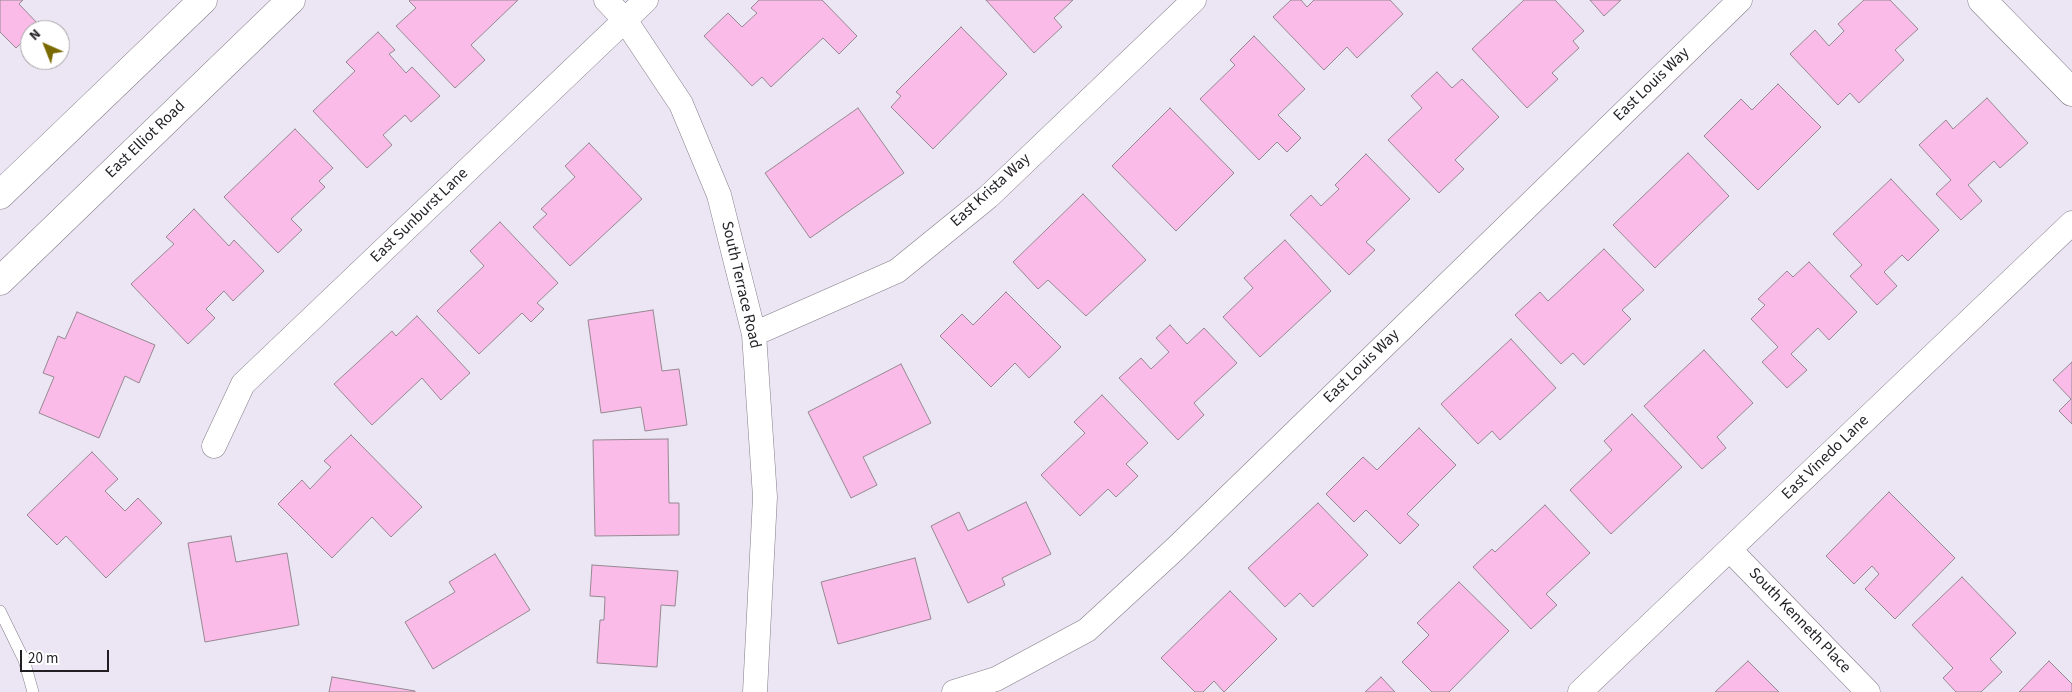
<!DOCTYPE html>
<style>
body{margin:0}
#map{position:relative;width:2072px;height:692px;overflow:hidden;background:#ece5f3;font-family:"Source Sans 3",sans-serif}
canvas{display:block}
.north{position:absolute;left:20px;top:20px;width:50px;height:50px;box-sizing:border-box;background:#fff;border:1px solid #a7a5a7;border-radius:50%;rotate:316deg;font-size:14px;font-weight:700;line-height:20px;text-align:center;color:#221f24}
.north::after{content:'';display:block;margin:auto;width:18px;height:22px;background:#7a6a01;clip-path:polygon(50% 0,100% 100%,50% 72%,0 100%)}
.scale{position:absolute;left:20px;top:650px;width:89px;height:22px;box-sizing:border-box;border:2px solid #221f24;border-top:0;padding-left:6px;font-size:15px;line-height:18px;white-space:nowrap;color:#221f24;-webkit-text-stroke:4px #fff;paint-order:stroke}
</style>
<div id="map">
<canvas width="2072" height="692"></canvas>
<div class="north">N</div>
<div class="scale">20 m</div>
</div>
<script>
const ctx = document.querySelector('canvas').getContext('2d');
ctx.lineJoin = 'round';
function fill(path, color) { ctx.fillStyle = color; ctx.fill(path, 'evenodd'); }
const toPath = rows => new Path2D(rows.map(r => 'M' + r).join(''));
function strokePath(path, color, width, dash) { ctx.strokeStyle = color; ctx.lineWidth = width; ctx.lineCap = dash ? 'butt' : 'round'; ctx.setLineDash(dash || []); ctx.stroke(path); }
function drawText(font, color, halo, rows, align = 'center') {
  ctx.font = font + ' "Source Sans 3",sans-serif'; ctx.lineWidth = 4; ctx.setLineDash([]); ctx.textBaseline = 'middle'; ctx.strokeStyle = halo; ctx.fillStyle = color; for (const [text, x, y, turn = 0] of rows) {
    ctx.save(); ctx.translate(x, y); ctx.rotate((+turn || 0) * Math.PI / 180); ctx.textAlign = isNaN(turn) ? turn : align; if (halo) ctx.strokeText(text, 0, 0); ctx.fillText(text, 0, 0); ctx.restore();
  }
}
const building = toPath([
 [0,0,23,0,19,4,39,25,35,30,30,30,30,35,16,48,0,32,0,0],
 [410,0,518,0,471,45,485,60,455,88,396,26,416,8,409,1,410,0],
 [759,0,822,0,857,36,839,54,823,38,771,87,762,77,752,86,704,36,728,13,742,27,757,13,751,8,759,0],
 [986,0,1073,0,1054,18,1062,27,1034,53,986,0],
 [1291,0,1301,0,1307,7,1314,0,1390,0,1403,14,1357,58,1347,47,1324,70,1273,17,1291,0],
 [1524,0,1555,0,1584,31,1573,41,1579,48,1552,73,1558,79,1527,108,1472,49,1524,0],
 [1590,0,1621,0,1604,16,1590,0],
 [1864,0,1890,0,1918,29,1895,50,1904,60,1859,103,1850,93,1838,105,1790,54,1815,30,1829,46,1844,31,1838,24,1864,0],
 [961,27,1007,74,933,149,891,107,901,96,896,92,961,27],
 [378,32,395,50,389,54,406,73,412,67,440,96,411,122,405,115,383,135,392,145,367,168,313,111,355,71,346,62,378,32],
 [1254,36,1305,89,1278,115,1301,138,1287,152,1277,142,1259,160,1200,99,1235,65,1230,60,1254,36],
 [1437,72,1452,88,1462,79,1499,117,1455,160,1464,169,1439,193,1388,140,1422,108,1411,96,1437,72],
 [1778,84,1821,127,1758,190,1704,136,1741,99,1752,110,1778,84],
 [1987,98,2028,143,2000,168,1994,161,1968,185,1982,201,1961,220,1936,194,1951,180,1919,145,1946,120,1953,129,1987,98],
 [858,108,904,173,810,238,765,173,858,108],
 [1170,108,1234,173,1176,231,1112,166,1170,108],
 [295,129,333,168,319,181,325,187,291,219,302,230,278,253,224,197,295,129],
 [589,143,642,199,570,266,533,227,547,214,541,209,575,177,565,166,589,143],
 [1688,153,1729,196,1655,268,1613,225,1688,153],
 [1366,154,1410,199,1366,242,1375,250,1349,275,1290,215,1311,195,1321,206,1339,189,1335,185,1366,154],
 [1891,179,1939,230,1908,261,1902,255,1884,272,1897,286,1877,305,1850,276,1862,265,1833,234,1891,179],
 [1083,194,1146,260,1086,316,1048,280,1038,289,1013,262,1083,194],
 [194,209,229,246,234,240,264,271,233,301,224,291,206,309,215,318,188,344,131,284,174,244,166,237,194,209],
 [500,222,558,283,537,303,544,309,531,322,522,313,479,354,437,311,484,266,470,251,500,222],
 [1285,240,1331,291,1260,357,1223,317,1253,288,1244,278,1285,240],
 [1604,249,1644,290,1622,310,1631,319,1584,365,1573,353,1561,364,1515,315,1540,292,1548,301,1604,249],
 [1809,262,1857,312,1829,340,1818,328,1791,354,1807,370,1787,388,1762,362,1778,347,1751,319,1765,305,1758,299,1787,271,1793,277,1809,262],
 [1006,292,1061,347,1029,378,1015,363,991,387,940,336,962,314,973,325,1006,292],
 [653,310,662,371,679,369,687,425,645,431,641,407,601,413,588,320,653,310],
 [77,312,155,345,139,383,125,376,99,438,39,413,54,377,43,373,58,336,65,339,77,312],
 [417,316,470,373,441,400,422,378,372,425,334,384,392,331,396,336,417,316],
 [1170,325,1187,344,1204,328,1237,363,1194,403,1204,415,1178,440,1119,378,1141,358,1151,369,1169,352,1156,338,1170,325],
 [1511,339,1556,388,1500,440,1492,431,1478,444,1441,404,1511,339],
 [1704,350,1753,403,1717,437,1726,448,1702,469,1644,406,1704,350],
 [2072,362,2072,424,2059,411,2071,399,2053,380,2072,362],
 [901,364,931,423,863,457,877,485,851,498,808,412,901,364],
 [1102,395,1148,443,1126,464,1138,476,1116,497,1108,489,1080,516,1041,475,1085,433,1074,422,1102,395],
 [1632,414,1682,467,1611,534,1570,490,1612,450,1604,441,1632,414],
 [1419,428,1456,465,1407,514,1419,525,1400,544,1366,510,1354,522,1326,494,1363,457,1377,470,1419,428],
 [351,435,422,507,391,537,372,517,332,558,278,504,302,480,310,489,331,467,324,461,351,435],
 [668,439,669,503,679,503,679,535,595,536,593,440,668,439],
 [92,452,118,479,105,491,125,511,138,498,162,523,106,578,66,536,57,545,27,515,92,452],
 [1889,492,1955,558,1895,619,1865,589,1879,574,1872,566,1854,584,1826,556,1889,492],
 [1026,502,1051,554,1002,578,1005,585,968,603,931,526,959,512,968,531,1026,502],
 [1318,503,1368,555,1313,607,1300,593,1285,607,1248,568,1318,503],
 [1545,505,1590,553,1546,594,1557,605,1531,629,1473,567,1492,549,1495,552,1545,505],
 [231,536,236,562,287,553,299,625,205,642,188,543,231,536],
 [495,554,530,610,433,669,405,622,455,592,449,582,495,554],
 [915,558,931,619,838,644,821,582,915,558],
 [592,565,678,571,675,606,661,605,657,667,597,663,600,620,604,620,605,597,590,596,592,565],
 [1962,577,2016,633,1990,659,2002,672,1981,692,1956,692,1943,678,1953,668,1912,625,1962,577],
 [1459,582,1509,631,1449,692,1432,692,1402,662,1429,635,1417,623,1459,582],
 [1230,591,1277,639,1224,692,1214,681,1203,692,1195,692,1161,658,1230,591],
 [1748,661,1779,692,1715,692,1748,661],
 [2049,661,2072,684,2072,692,2019,692,2049,661],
 [332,677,415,691,415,692,329,692,332,677],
 [1381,677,1395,692,1365,692,1381,677]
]);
const service = toPath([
 [0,611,24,660,33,692]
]);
const minor = toPath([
 [606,0,625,20,681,104,719,195,754,334,765,497,755,692],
 [754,334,897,271,988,197,1194,0],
 [214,446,243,384,646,0],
 [1730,550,1868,692],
 [954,692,996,679,1087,630,1175,549,1740,0],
 [1580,692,2072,223]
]);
const tertiary = toPath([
 [1982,0,2072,92]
]);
const secondary = toPath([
 [0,195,203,0],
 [0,281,291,0]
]);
const streetNames = [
 ["East Louis Way",1652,85,-44],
 ["East Elliot Road",146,140,-44],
 ["East Krista Way",991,191,-42],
 ["East Sunburst Lane",420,216,-44],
 ["South Terrace Road",740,285,77],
 ["East Louis Way",1362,367,-44],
 ["East Vinedo Lane",1826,458,-44],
 ["South Kenneth Place",1799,621,46]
];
fill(building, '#fabbe8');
strokePath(building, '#958991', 1);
strokePath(service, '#837d89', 12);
strokePath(minor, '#837d89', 25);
strokePath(tertiary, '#837d89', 29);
strokePath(secondary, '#837d89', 29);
strokePath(service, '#fff', 11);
strokePath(minor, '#fff', 24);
strokePath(tertiary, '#fff', 28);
strokePath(secondary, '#fff', 28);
drawText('16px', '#221f24', '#fff', streetNames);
</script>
